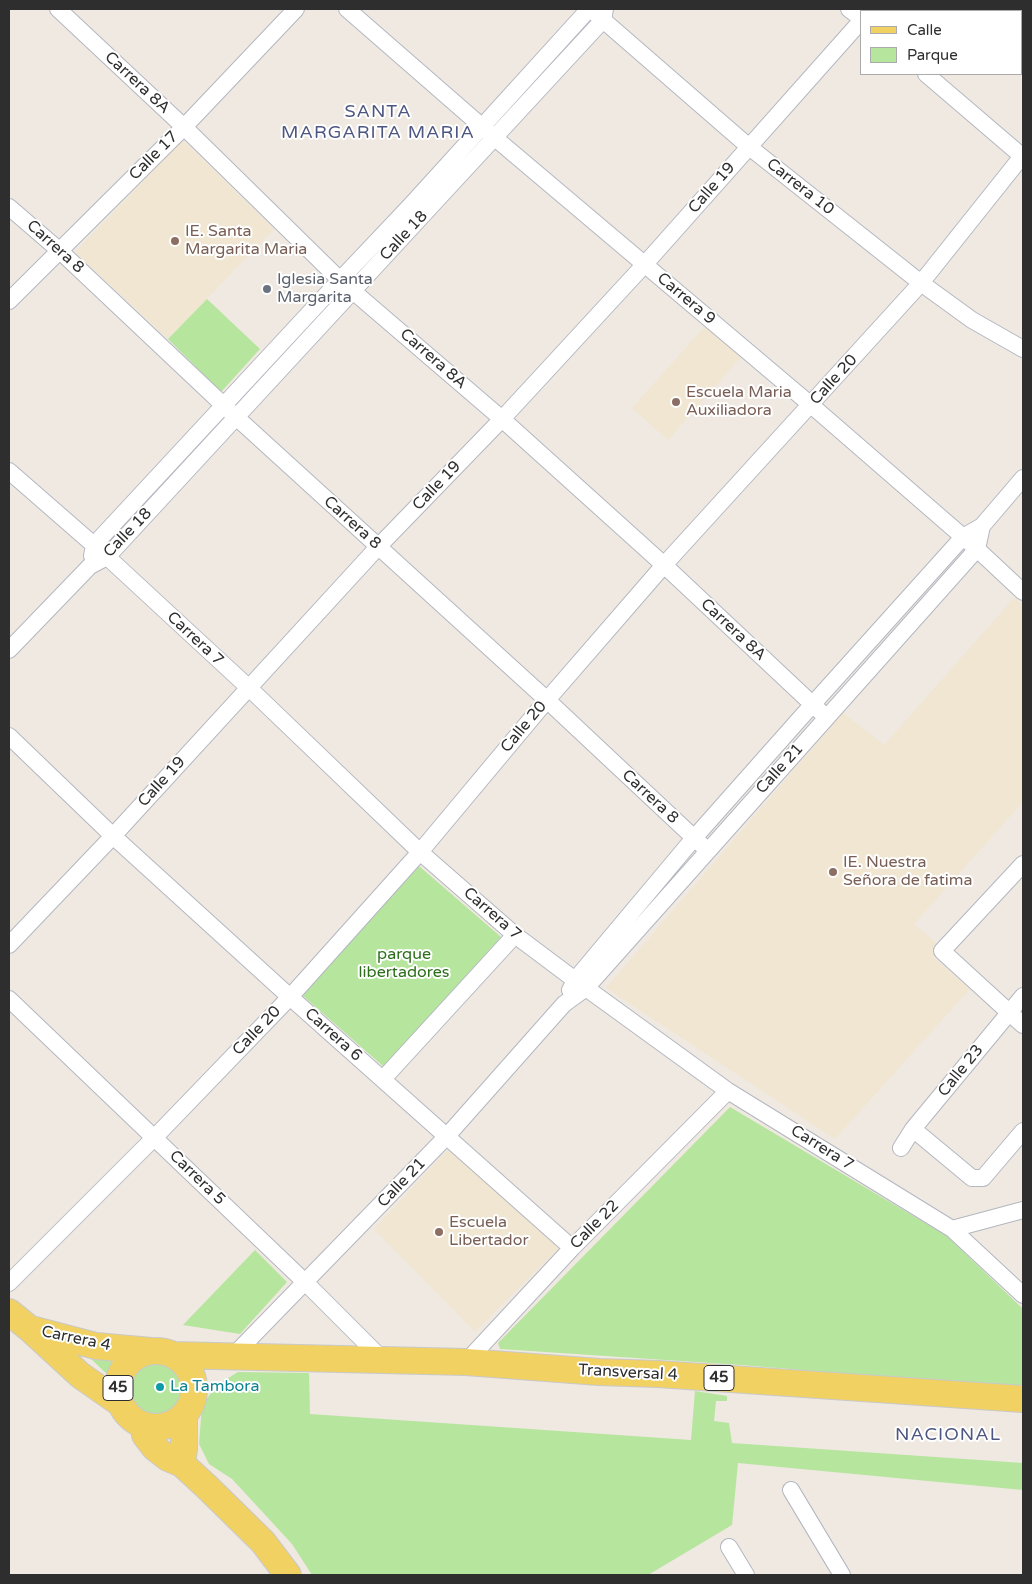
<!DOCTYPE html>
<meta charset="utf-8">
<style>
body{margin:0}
#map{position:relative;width:1032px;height:1584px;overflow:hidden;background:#efe9e1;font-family:"Varela Round",sans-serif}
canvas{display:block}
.frame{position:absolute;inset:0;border:10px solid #2e2e2e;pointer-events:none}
.legend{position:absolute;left:860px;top:10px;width:162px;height:65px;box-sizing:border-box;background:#fff;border:1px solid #ababab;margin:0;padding:6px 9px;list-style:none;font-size:15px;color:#2e2e2e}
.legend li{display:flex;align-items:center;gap:10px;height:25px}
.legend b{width:25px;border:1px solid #ababab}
</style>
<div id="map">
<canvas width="1032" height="1584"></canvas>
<div class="frame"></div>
<ul class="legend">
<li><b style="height:6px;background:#f2d163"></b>Calle</li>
<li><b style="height:14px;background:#b6e59e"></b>Parque</li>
</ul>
</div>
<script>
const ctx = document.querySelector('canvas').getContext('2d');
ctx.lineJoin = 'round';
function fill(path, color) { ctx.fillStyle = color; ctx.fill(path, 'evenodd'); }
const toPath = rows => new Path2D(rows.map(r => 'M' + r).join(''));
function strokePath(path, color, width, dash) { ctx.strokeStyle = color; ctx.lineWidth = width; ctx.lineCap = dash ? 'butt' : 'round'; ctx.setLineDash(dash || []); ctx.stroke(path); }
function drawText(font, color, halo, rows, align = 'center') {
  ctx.font = font + ' "Varela Round",sans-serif'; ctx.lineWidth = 4; ctx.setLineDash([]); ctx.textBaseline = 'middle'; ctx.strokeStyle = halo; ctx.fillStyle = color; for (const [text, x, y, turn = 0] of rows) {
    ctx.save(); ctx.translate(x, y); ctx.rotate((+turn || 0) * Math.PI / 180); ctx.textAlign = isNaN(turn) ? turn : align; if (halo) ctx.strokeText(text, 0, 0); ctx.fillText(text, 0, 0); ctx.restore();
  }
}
const education = toPath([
 [183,140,274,229,168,339,75,252],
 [707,324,742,356,668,440,632,408],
 [1014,598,1023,606,1023,802,914,924,940,946,933,957,970,989,835,1139,606,988,843,713,884,745],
 [449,1148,559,1248,475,1332,374,1229]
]);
const green = toPath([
 [207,299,260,349,221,392,168,339],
 [419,866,501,937,384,1067,302,995],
 [730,1107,947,1236,1023,1309,1023,1388,741,1365,500,1349,498,1343],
 [255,1250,287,1282,240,1334,183,1325],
 '126 1387a32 32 0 1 1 64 0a32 32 0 1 1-64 0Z',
 [89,1357,121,1358,111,1378],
 [238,1372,309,1373,310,1414,691,1440,695,1391,727,1396,727,1401,716,1401,714,1421,729,1423,732,1443,1023,1463,1023,1490,738,1463,732,1525,648,1575,312,1575,292,1544,232,1479,209,1464,199,1444,202,1405,217,1385]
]);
const minor = toPath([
 [58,9,184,127,340,280,502,419,664,565,826,717],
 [347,9,495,138,811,405,977,549,1023,592],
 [849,9,861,18],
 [978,9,981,11],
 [595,13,748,146,921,283,972,320,1023,349],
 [1021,46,1023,48],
 [926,74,1023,157],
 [9,207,60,251,236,417,547,700,707,850],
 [9,301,184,127,296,9],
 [9,471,103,553,248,687,420,852,515,935,575,980,728,1091,952,1229,1023,1295],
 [92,556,94,545,340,280,411,205,589,9],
 [9,650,90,566,107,557,603,20,605,9],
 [9,736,113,836,290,997,572,1248],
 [1023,864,942,951,1023,1025],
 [9,945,113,836,378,547,502,419,645,264,861,21],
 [570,990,575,980,694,838,812,705,963,537,982,526,1023,478],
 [9,999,306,1283,383,1360],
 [383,1079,515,935],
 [913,1129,972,1178,983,1178,1023,1131],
 [901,1148,913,1129,1023,996],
 [952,1229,1023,1210],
 [9,1283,155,1137,290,997,420,852,547,700,664,565,921,283,1023,155],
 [233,1356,447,1136,564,1004,586,988,977,549,982,526],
 [466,1362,572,1248,728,1091],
 [791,1490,842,1575],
 [729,1547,746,1575]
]);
const primary = toPath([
 [9,1312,30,1329,80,1375,120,1403],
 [35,1330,96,1346,151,1351],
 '118 1389a38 38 0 1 1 76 0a38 38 0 1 1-76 0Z',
 [173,1355,466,1362,599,1372,658,1374,1023,1399],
 [144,1426,145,1435,155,1448,168,1458,182,1464,207,1487,263,1542,288,1575],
 [182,1464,184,1449,184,1415]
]);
const markers = [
 [175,241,5,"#8d6e63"],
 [267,289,5,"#6b7280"],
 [676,402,5,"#8d6e63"],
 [833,872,5,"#8d6e63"],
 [439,1232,5,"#8d6e63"],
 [160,1387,5,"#0f9aa8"]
];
const shields = [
 [719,1378,30],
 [118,1388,30]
];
const shieldNames = [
 ["45",719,1378],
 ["45",118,1388]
];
const streetNames = [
 ["Carrera 8A",137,83,43],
 ["Calle 17",154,156,-45],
 ["Carrera 10",800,187,38],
 ["Calle 19",712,188,-49],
 ["Calle 18",404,236,-47],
 ["Carrera 8",55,247,42],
 ["Carrera 9",686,299,40],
 ["Carrera 8A",433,359,41],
 ["Calle 20",834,380,-48],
 ["Calle 19",437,486,-46],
 ["Carrera 8",352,523,42],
 ["Calle 18",128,533,-46],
 ["Carrera 8A",733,630,43],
 ["Carrera 7",195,639,43],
 ["Calle 20",524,727,-50],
 ["Calle 21",780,769,-48],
 ["Calle 19",162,782,-48],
 ["Carrera 8",650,797,43],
 ["Carrera 7",492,914,41],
 ["Calle 20",257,1031,-46],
 ["Carrera 6",333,1035,42],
 ["Calle 23",961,1071,-51],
 ["Carrera 7",822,1148,32],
 ["Carrera 5",197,1178,44],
 ["Calle 21",402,1183,-46],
 ["Calle 22",595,1225,-45],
 ["Carrera 4",76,1339,12],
 ["Transversal 4",628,1373,3]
];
const educationNames = [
 ["IE. Santa",185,232],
 ["Margarita Maria",185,250],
 ["Escuela Maria",686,393],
 ["Auxiliadora",686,411],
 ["IE. Nuestra",843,863],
 ["Señora de fatima",843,881],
 ["Escuela",449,1223],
 ["Libertador",449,1241]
];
const worshipNames = [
 ["Iglesia Santa",277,280],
 ["Margarita",277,298]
];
const parkNames = [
 ["parque",404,955],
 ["libertadores",404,973]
];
const cultureNames = [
 ["La Tambora",170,1387]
];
const neighbourhoodNames = [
 ["SANTA",378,112],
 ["MARGARITA MARIA",378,133],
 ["NACIONAL",948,1435]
];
fill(education, '#f0e6d1');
fill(green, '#b6e59e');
strokePath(minor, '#b4b7c1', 18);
strokePath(primary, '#c9c9c9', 28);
strokePath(minor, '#fff', 16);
strokePath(primary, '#f2d163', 26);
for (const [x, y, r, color] of markers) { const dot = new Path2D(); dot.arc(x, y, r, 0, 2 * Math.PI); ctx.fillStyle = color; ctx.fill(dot); strokePath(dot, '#fff', 2); }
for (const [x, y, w] of shields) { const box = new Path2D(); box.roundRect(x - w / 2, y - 12.5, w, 25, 4); ctx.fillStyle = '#fff'; ctx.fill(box); strokePath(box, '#2e2e2e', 1); }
drawText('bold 15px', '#2e2e2e', null, shieldNames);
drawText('16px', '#2e2e2e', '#fff', streetNames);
drawText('16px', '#785e54', '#fff', educationNames, 'left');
drawText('16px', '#5b616d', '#fff', worshipNames, 'left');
drawText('16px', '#2c6e1b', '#fff', parkNames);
drawText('16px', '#0d838f', '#fff', cultureNames, 'left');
ctx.letterSpacing = '1px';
drawText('18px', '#4d5680', '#fff', neighbourhoodNames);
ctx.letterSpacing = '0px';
</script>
